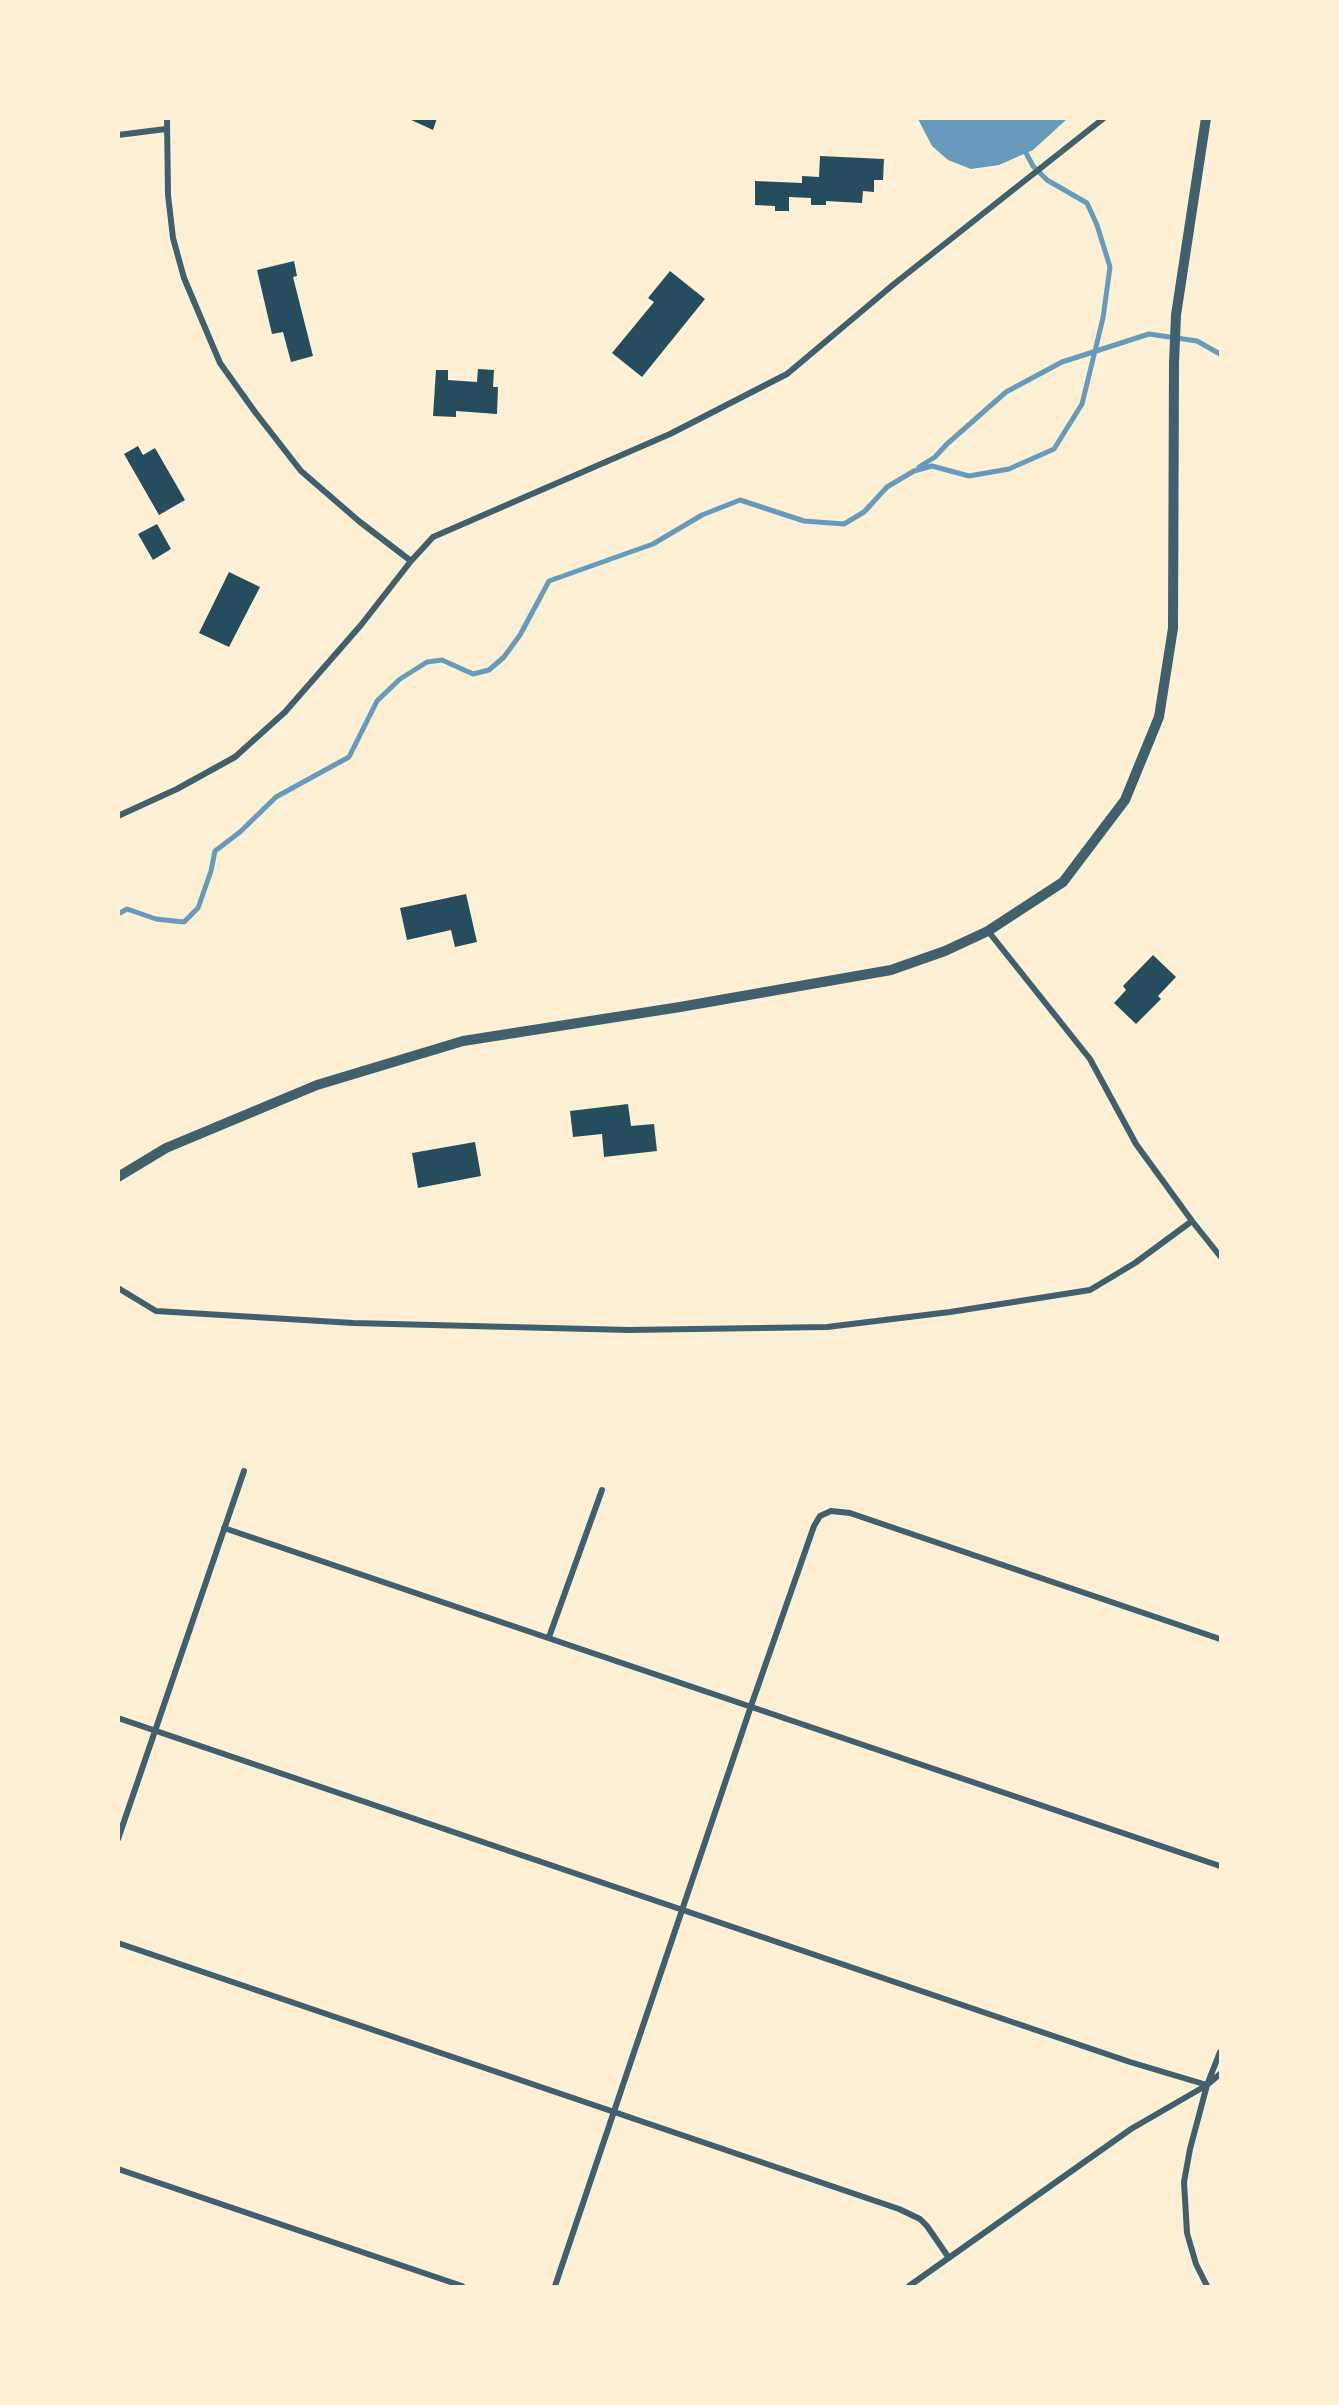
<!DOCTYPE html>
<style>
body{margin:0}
#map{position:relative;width:1339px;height:2405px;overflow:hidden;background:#fdf0d5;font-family:"DejaVu Sans",sans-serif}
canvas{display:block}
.frame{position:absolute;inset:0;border:120px solid #fdf0d5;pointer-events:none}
</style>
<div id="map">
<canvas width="1339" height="2405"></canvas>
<div class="frame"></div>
</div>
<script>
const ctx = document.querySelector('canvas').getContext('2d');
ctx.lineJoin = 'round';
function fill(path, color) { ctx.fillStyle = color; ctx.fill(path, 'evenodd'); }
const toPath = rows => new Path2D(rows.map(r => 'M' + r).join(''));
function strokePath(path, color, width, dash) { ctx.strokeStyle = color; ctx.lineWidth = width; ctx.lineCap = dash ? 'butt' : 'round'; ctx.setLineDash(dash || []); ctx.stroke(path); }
const water = toPath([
 [918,119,1067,119,1033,150,999,165,971,169,948,160,932,146]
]);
const stream = toPath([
 [919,467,935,457,947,444,1006,392,1062,362,1149,334,1197,341,1220,354],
 [118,914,127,909,156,919,184,922,198,908,211,871,215,851,240,832,276,797,349,757,377,701,400,679,427,662,442,660,473,674,489,670,504,657,520,635,549,581,653,544,702,515,740,500,804,521,844,524,864,512,887,487,914,471,932,466,969,476,1009,469,1054,449,1082,404,1103,318,1110,267,1097,225,1087,203,1047,180,1033,166,1026,153]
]);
const building = toPath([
 [407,118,437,118,433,130],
 [820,156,884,159,883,180,874,180,874,192,863,191,862,203,826,201,826,205,811,205,811,198,789,197,789,211,775,211,775,206,755,205,755,181,802,183,802,176,819,177],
 [294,261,297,276,293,277,313,356,291,362,283,332,272,334,257,270],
 [670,271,705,299,642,377,612,353,654,302,648,298],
 [478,369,494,370,493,387,498,387,497,414,456,411,456,417,433,416,436,370,448,370,448,380,477,382],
 [138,446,143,455,155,448,185,500,159,515,124,454],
 [157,524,171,549,153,560,138,534],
 [229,572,260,587,229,647,199,633],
 [466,894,477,942,455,947,451,930,407,940,400,908],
 [1153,955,1176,977,1158,996,1161,999,1136,1024,1114,1003,1126,990,1123,986],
 [628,1104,631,1126,654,1124,657,1151,604,1157,602,1134,573,1137,570,1111],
 [475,1142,481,1176,418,1188,412,1153]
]);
const minor = toPath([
 [167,118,168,195,173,238,184,278,220,363,255,412,301,471,360,522,411,561],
 [118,135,166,129],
 [118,816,177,789,235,757,285,712,361,625,411,561,433,537,670,434,787,374,894,284,1104,118],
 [988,931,1090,1059,1136,1144,1192,1221,1220,1256],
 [118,1288,156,1311,353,1323,629,1330,827,1327,950,1312,1090,1290,1135,1263,1192,1221],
 [224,1528,1220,1866],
 [549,1637,602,1490],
 [118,1718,1130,2062,1207,2085],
 [118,1839,244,1471],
 [118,1943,899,2209,920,2219,927,2226,949,2258],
 [118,2169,462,2286],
 [555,2286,751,1706,814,1526,820,1516,831,1511,850,1513,1220,1639],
 [909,2286,1131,2129,1207,2085,1220,2074],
 [1207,2286,1196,2264,1187,2233,1184,2182,1190,2149,1207,2085,1220,2052]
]);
const tertiary = toPath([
 [118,1177,166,1148,317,1085,463,1041,680,1007,891,970,945,951,988,931,1063,882,1125,800,1159,717,1173,628,1174,363,1176,315,1206,118]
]);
fill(water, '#669bbc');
strokePath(stream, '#669bbc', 5);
fill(building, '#264d5e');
strokePath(minor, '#3f606c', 6);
strokePath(tertiary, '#3f606c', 10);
</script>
